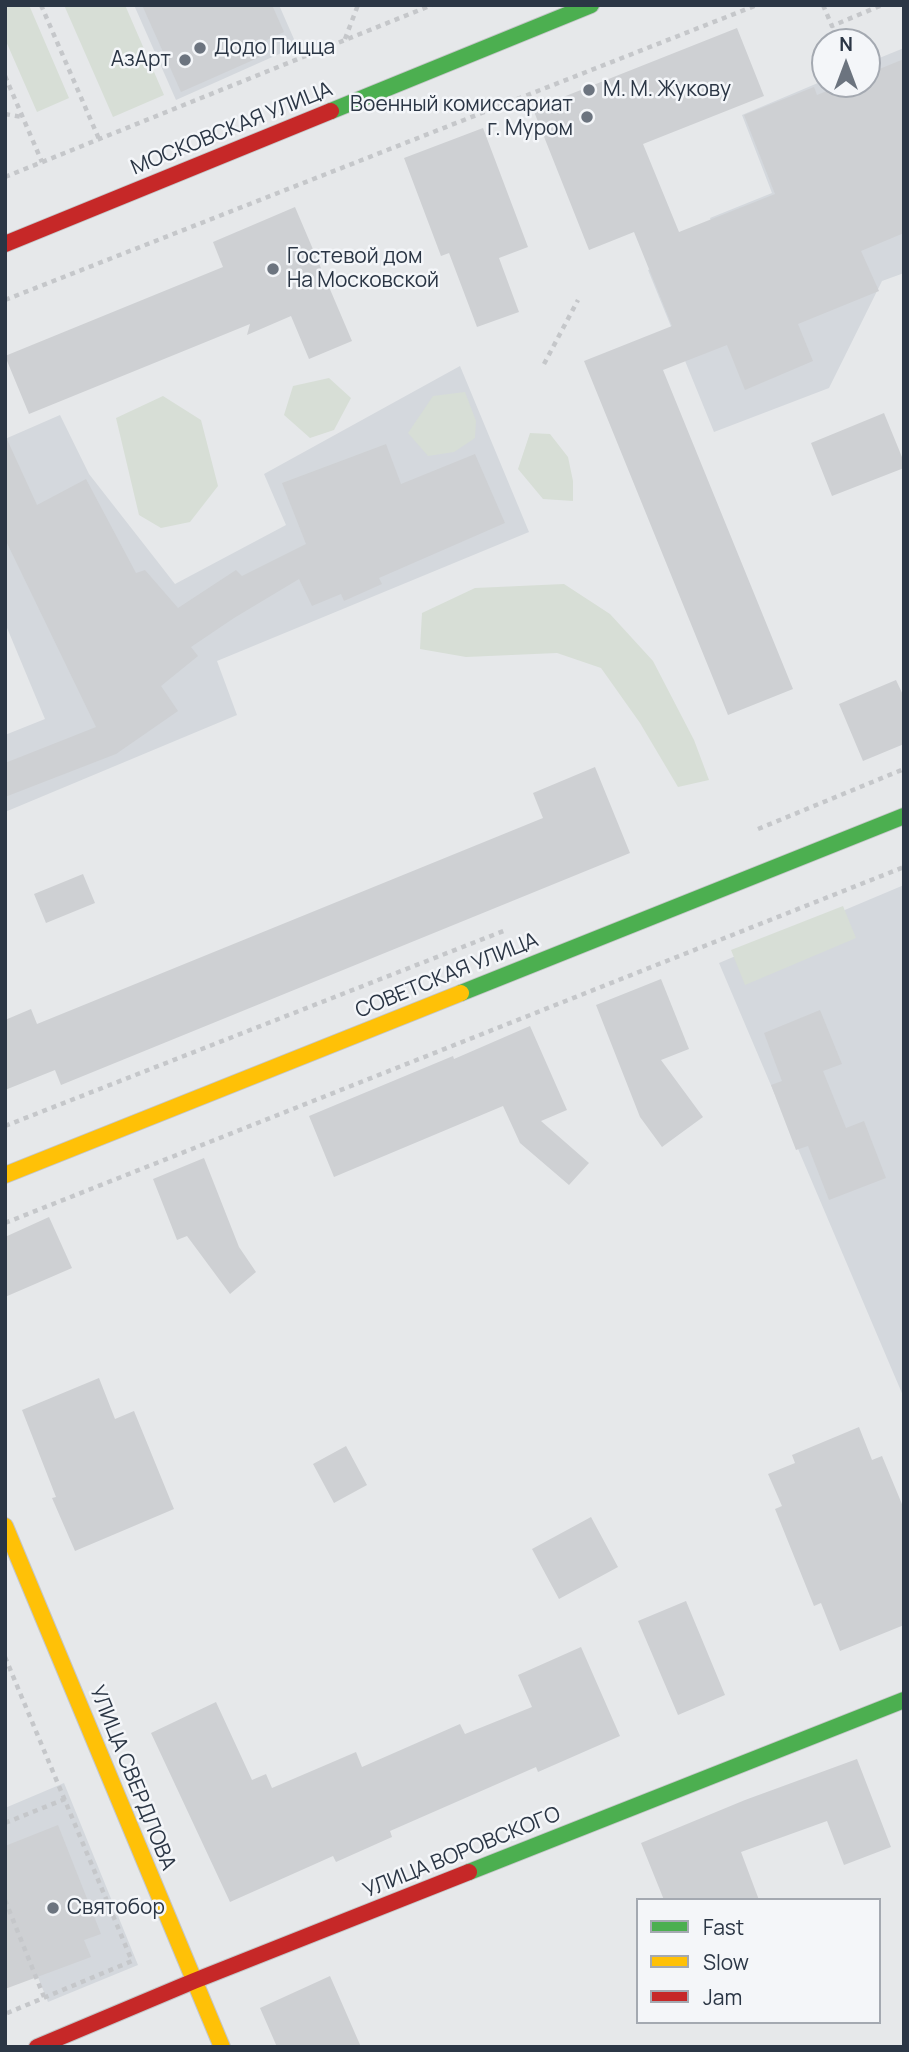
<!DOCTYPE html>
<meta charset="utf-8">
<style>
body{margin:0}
#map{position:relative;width:909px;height:2052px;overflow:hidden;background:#e6e8ea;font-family:Manrope,sans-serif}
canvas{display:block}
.frame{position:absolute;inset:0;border:7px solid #2b3645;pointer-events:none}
.legend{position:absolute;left:636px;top:1898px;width:245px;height:126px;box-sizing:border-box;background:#f4f6f9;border:2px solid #a4a9b1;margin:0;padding:9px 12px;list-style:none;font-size:21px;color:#2b3645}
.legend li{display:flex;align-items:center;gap:14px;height:35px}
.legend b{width:35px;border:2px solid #a4a9b1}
.north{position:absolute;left:811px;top:28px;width:70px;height:70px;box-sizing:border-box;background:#f4f6f9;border:2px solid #a4a9b1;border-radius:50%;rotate:0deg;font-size:19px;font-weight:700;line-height:28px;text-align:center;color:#2b3645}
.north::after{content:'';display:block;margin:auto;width:24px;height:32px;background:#6c747f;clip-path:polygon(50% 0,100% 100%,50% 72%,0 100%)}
</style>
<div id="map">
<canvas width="909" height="2052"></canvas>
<div class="frame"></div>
<ul class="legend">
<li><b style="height:9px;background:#4caf50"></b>Fast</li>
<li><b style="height:9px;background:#ffc107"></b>Slow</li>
<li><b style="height:9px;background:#c62828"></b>Jam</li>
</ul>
<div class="north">N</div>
</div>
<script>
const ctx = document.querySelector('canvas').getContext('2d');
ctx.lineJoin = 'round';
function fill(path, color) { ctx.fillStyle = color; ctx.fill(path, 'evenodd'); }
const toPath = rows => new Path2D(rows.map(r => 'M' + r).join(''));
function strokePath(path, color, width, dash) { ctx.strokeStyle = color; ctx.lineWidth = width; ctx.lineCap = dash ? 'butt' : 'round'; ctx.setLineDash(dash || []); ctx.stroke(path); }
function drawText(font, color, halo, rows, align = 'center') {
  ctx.font = font + ' Manrope,sans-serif'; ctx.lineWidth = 5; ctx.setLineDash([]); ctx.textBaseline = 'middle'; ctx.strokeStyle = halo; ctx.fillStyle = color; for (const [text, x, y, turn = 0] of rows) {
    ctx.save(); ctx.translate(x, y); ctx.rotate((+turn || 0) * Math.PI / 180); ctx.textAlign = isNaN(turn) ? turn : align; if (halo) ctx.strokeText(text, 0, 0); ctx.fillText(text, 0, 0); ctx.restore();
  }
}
const built = toPath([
 [134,5,279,5,297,46,176,100],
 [904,48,904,273,882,281,829,388,714,432,648,270,719,241,710,218,772,193,742,115,825,80,825,84,867,84,867,63],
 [460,366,529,532,217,661,237,715,5,812,5,735,45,719,5,623,5,439,60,415,89,474,175,584,286,525,264,474],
 [904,885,904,1398,719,963],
 [64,1783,138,1965,48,2002,5,1896,5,1808]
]);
const green = toPath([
 [5,5,29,5,69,98,37,112,5,39],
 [64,5,125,5,164,95,113,117],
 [329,378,351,398,334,430,310,438,284,415,293,386],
 [465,392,476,421,475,438,454,452,428,456,408,433,433,396],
 [163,396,201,420,218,486,190,522,161,528,139,515,116,418],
 [530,433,550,434,568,457,573,481,573,501,543,499,518,469],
 [564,584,610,614,653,661,694,740,709,780,678,787,640,723,601,668,557,653,466,657,420,649,422,613,475,588],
 [843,906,856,938,745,985,731,950]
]);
const building = toPath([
 [142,5,272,5,284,32,254,46,260,57,181,92],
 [737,28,764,96,643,144,679,232,775,194,744,115,814,87,817,95,844,84,867,84,867,74,904,59,904,233,861,251,879,291,798,324,813,361,745,390,727,345,663,370,793,689,728,715,584,361,672,326,634,232,589,250,533,109],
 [483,128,528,247,499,258,519,312,477,327,449,253,441,256,404,158],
 [295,207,352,341,309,359,291,316,247,335,250,324,29,414,5,356,223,267,213,242],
 [884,413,904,462,904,468,832,496,811,443],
 [5,435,37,505,86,479,136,573,145,570,178,608,236,570,242,576,306,544,282,483,386,444,401,484,475,454,505,523,379,578,382,584,344,601,341,594,312,606,299,579,234,618,191,647,198,656,161,686,178,711,116,754,5,797,5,763,96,727,5,539],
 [896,680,904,697,904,744,863,761,839,704],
 [595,767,630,853,61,1085,55,1070,5,1090,5,1020,31,1009,37,1024,543,818,533,793],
 [83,874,95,903,46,923,34,894],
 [661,979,689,1049,661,1060,703,1117,662,1147,640,1117,596,1005],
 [820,1010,842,1064,823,1071,846,1128,864,1121,886,1178,829,1200,808,1146,796,1150,771,1085,782,1081,764,1033],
 [530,1026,567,1110,541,1121,589,1163,569,1185,520,1143,503,1106,334,1177,309,1116,453,1056,454,1059],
 [204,1158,239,1247,256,1272,230,1294,187,1236,177,1240,153,1179],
 [49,1217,72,1268,5,1297,5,1237],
 [99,1378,115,1419,134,1411,174,1509,75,1551,52,1498,56,1497,22,1410],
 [859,1427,872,1460,882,1456,904,1509,904,1625,840,1651,821,1603,814,1606,775,1509,782,1506,768,1474,795,1463,792,1455],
 [346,1446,367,1485,334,1503,313,1464],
 [591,1517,618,1567,559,1599,532,1549],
 [686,1601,725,1695,678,1715,638,1621],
 [581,1647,620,1736,538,1772,536,1767,390,1831,392,1837,336,1862,333,1856,230,1902,151,1733,216,1702,252,1780,266,1774,272,1788,356,1752,362,1767,460,1724,465,1734,532,1707,518,1675],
 [857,1759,891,1847,844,1865,827,1821,741,1852,759,1900,664,1900,641,1843,745,1800],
 [58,1825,101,1934,84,1940,91,1957,5,1989,5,1846],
 [330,1976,361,2047,277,2047,260,2008]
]);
const path = toPath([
 [41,5,99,139],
 [823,5,832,26,882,5],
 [345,39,358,5],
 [5,76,42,162],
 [5,114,22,117],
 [5,177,432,5],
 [5,300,757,5],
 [544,364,578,300],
 [758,829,904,769],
 [5,1126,506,930],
 [5,1223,904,867],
 [5,1657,132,1961,5,2014],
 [5,1823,65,1799],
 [5,1900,44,1997]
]);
const fast = toPath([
 [331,111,591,5],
 [461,993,904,816],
 [469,1872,904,1700]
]);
const slow = toPath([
 [5,1175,461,993],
 [5,1526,222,2047]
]);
const jam = toPath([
 [5,244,331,111],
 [37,2047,194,1981,469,1872]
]);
const markers = [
 [200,48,7,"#6c747f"],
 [185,60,7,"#6c747f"],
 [589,90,7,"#6c747f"],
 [587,117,7,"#6c747f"],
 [273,269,7,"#6c747f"],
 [53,1908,7,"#6c747f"]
];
const poiNames = [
 ["Додо Пицца",214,48],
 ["АзАрт",171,60,"right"],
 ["М. М. Жукову",603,90],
 ["Военный комиссариат",573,105,"right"],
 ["г. Муром",573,129,"right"],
 ["Гостевой дом",287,257],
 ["На Московской",287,281],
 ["Святобор",67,1908]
];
const streetNames = [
 ["МОСКОВСКАЯ УЛИЦА",232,129,-22],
 ["СОВЕТСКАЯ УЛИЦА",447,976,-22],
 ["УЛИЦА СВЕРДЛОВА",132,1778,68],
 ["УЛИЦА ВОРОВСКОГО",462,1853,-22]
];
fill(built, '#d4d8dd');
fill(green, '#d7ded6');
fill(building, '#ced0d3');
strokePath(fast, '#c4c6c8', 18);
strokePath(slow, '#c4c6c8', 18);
strokePath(jam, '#c4c6c8', 18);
strokePath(path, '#c5c7ca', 4.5, [5, 5]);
strokePath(fast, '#4caf50', 16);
strokePath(slow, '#ffc107', 16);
strokePath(jam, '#c62828', 16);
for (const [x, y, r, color] of markers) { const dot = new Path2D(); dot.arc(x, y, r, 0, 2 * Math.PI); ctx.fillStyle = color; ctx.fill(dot); strokePath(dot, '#f4f6f9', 2.5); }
drawText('21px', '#2b3645', '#f4f6f9', poiNames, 'left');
drawText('21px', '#2b3645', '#f4f6f9', streetNames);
</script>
